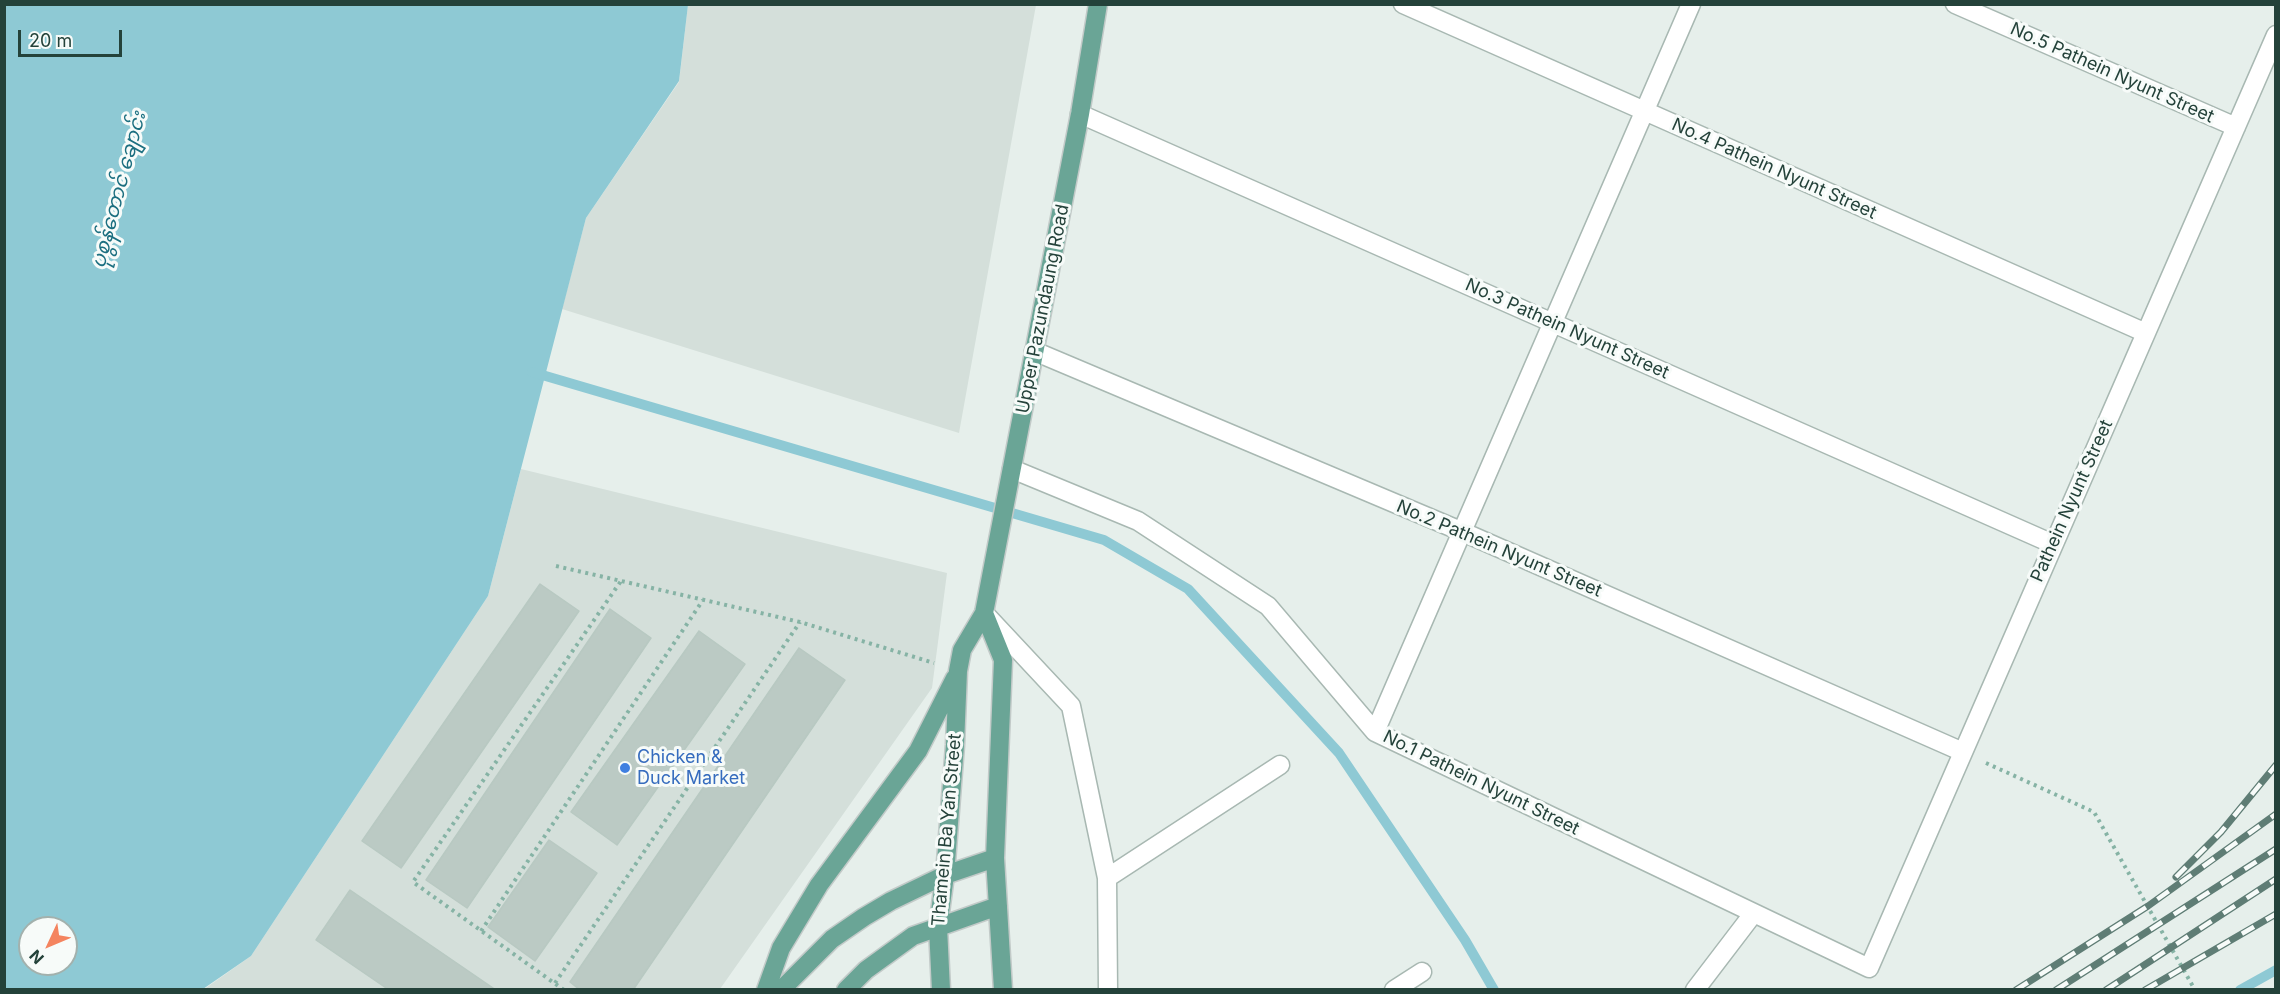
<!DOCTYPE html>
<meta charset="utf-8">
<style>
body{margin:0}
#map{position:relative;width:2280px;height:994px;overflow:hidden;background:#e6efeb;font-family:Inter,sans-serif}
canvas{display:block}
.frame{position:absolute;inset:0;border:6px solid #24423a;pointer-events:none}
.north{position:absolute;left:18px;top:916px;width:60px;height:60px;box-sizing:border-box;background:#f7fbf9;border:2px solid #a3b1ad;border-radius:50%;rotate:226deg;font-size:16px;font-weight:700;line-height:24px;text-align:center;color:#24423a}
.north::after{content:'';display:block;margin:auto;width:21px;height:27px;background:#f4845f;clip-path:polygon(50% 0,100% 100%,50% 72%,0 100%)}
.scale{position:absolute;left:18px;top:30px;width:104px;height:27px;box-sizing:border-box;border:3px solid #24423a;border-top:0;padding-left:8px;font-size:18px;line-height:21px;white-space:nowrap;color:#24423a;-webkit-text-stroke:4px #f7fbf9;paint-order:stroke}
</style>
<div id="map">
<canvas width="2280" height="994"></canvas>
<div class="frame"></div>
<div class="north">N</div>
<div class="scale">20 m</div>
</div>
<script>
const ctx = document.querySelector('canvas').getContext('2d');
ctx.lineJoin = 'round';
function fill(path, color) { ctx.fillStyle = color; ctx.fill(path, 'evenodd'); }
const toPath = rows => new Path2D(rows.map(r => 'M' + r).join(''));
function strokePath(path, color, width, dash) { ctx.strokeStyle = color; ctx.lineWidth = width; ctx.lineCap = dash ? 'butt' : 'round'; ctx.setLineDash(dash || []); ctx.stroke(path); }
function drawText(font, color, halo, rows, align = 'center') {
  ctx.font = font + ' Inter,"Noto Sans Myanmar",sans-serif'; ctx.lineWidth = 6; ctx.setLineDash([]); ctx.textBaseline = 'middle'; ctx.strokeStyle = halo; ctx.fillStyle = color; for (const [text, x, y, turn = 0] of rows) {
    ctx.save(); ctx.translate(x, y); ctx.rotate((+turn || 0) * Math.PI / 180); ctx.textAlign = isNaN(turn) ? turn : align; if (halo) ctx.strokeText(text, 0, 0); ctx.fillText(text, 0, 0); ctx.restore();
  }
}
const built = toPath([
 [688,5,1036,5,959,433,562,309,586,218,679,82],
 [521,469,947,573,932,688,720,989,203,990,251,956,488,596]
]);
const water = toPath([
 [5,4,688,5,679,81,586,218,488,596,251,956,203,989,5,989],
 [30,928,66,928,66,964,30,964]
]);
const stream = toPath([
 [532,372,1104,540,1188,589,1339,753,1465,940,1494,990],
 [2240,990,2276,970]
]);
const building = toPath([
 [540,584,579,611,401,868,362,841,540,584],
 [610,609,651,638,467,908,426,880,610,609],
 [699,631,745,664,617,845,571,812,699,631],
 [799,648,845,680,633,990,580,990,570,982,799,648],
 [549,840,597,873,535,961,488,927,549,840],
 [350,890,496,990,389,990,316,940,350,890]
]);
const path = toPath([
 [556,566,800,622,934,663],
 [1986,763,2094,812,2195,990],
 [481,931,703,600],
 [555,983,800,622],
 [564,990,413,882,621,581]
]);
const minor = toPath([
 [1403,4,2146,333],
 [1955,4,2236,127],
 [1080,114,2053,544],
 [1034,351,1463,532,1963,752],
 [1012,469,1138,521,1268,606,1375,732,1869,968,2276,35],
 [984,613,1071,706,1107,878,1108,990],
 [1375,732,1691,4],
 [1107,878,1280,765],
 [1394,990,1422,972],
 [1695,990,1753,914]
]);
const major = toPath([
 [984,613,1003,660,995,858,1003,990],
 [766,990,781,948,819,885,918,751,955,678],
 [781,990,832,939,864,917,891,901,945,875,995,858],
 [846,990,866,970,913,936,998,906],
 [941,990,938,927,945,875,955,745,958,671,962,650,984,613,1080,114,1098,4]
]);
const rail = toPath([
 [2176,877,2221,832,2276,765],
 [2016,990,2148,906,2276,814],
 [2056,990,2276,849],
 [2106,990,2276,879],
 [2145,990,2276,914]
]);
const markers = [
 [625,768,6,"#3f7fe0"]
];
const streetNames = [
 ["No.5 Pathein Nyunt Street",2112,73,24],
 ["No.4 Pathein Nyunt Street",1774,169,24],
 ["Upper Pazundaung Road",1043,309,-79],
 ["No.3 Pathein Nyunt Street",1567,329,24],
 ["Pathein Nyunt Street",2072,501,-66],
 ["No.2 Pathein Nyunt Street",1499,549,23],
 ["No.1 Pathein Nyunt Street",1481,783,26],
 ["Thamein Ba Yan Street",947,830,-85]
];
const shopNames = [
 ["Chicken &",637,758],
 ["Duck Market",637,779]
];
const waterNames = [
 ["ပုစွန်တောင် ချောင်း",119,190,-75]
];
fill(built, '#d4dfda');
fill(water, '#8ec9d4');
strokePath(stream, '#8ec9d4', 10);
fill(building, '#bbcac4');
strokePath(building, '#b8c9c2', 1.5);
strokePath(minor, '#a8b8b2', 21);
strokePath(major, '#c2cac8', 21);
strokePath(path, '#86b3a5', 4, [3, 4.5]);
strokePath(minor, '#fff', 18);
strokePath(major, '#6aa596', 18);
strokePath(rail, '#5f7d75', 7);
strokePath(rail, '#f7fbf9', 4.5, [14]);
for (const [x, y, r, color] of markers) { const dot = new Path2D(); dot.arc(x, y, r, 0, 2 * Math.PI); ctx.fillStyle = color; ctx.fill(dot); strokePath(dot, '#f7fbf9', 2); }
drawText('18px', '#24423a', '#f7fbf9', streetNames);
drawText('18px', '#366cbe', '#f7fbf9', shopNames, 'left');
drawText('italic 20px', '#1c6f80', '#f7fbf9', waterNames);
</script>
